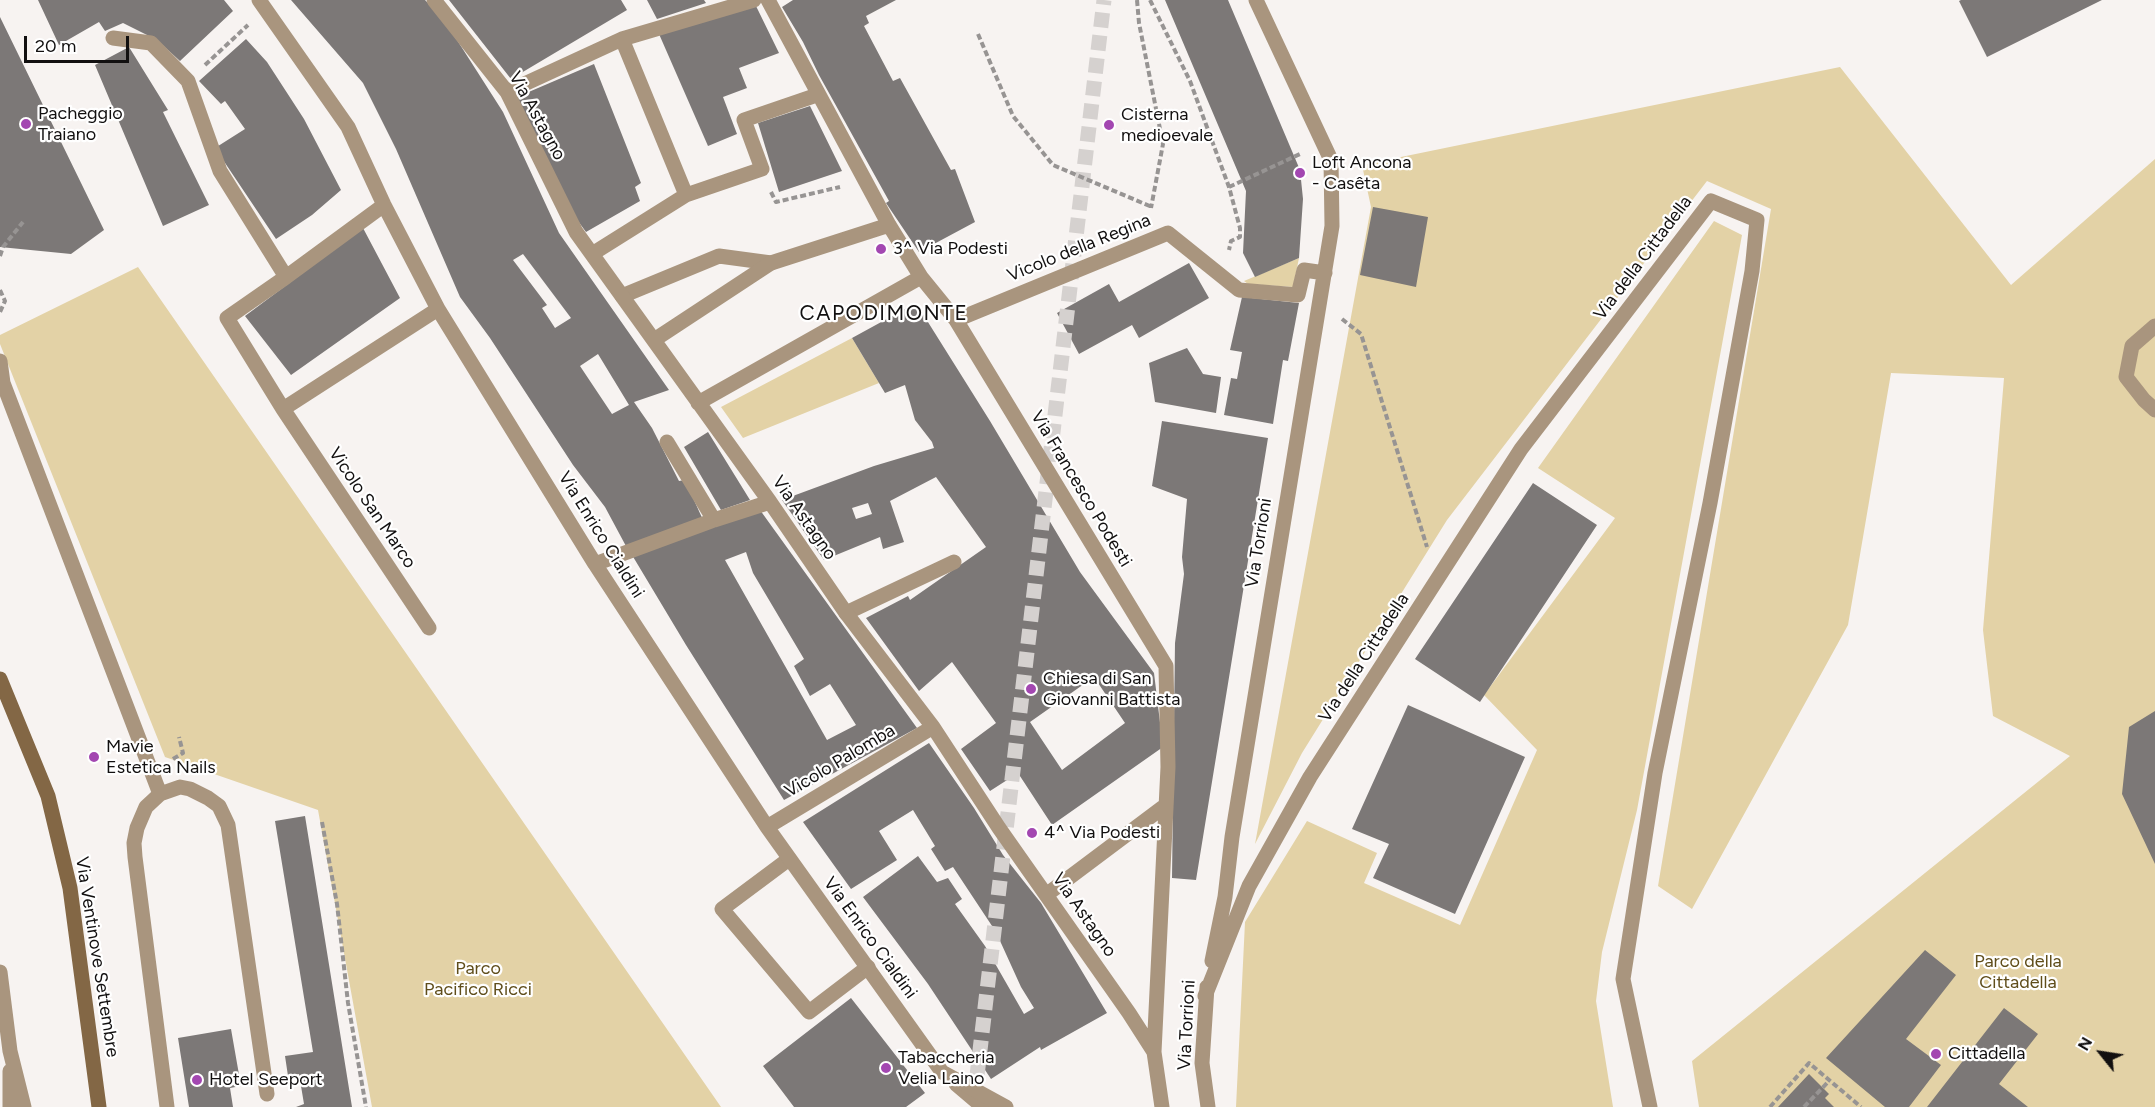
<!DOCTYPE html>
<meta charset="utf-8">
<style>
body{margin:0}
#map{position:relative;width:2155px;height:1107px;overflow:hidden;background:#f7f3f1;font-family:Figtree,sans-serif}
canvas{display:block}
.north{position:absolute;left:2071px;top:1023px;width:60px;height:60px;-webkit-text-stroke:4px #fff;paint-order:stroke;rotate:300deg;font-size:16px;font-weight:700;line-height:24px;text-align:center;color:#121010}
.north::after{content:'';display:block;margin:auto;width:21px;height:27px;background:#121010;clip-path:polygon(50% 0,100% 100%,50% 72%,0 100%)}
.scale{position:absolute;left:24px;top:36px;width:105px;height:27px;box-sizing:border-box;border:3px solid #121010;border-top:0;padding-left:8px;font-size:18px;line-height:21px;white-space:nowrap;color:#121010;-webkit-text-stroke:4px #fff;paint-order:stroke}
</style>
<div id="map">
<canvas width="2155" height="1107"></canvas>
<div class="north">N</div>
<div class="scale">20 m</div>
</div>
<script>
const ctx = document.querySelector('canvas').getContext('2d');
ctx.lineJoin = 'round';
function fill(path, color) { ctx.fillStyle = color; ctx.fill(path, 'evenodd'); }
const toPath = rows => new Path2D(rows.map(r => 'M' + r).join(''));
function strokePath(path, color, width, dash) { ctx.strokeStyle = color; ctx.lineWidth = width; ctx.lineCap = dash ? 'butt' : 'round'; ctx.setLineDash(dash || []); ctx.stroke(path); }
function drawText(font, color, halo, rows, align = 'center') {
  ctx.font = font + ' Figtree,sans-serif'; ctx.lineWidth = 4.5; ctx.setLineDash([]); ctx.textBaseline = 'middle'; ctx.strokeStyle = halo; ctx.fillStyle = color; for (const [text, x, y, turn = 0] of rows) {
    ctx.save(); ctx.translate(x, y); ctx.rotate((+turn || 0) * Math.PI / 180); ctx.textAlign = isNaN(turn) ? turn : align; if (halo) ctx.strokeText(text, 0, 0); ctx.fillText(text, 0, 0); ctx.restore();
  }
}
const green = toPath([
 [1840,67,2011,285,2155,159,2155,1107,1699,1107,1692,1061,2070,756,1993,716,1983,630,2004,378,1891,373,1848,625,1692,909,1658,886,1771,209,1707,181,1447,520,1302,753,1255,844,1371,207,1362,165],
 [1714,221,1742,235,1637,810,1602,952,1596,1001,1613,1107,1236,1107,1245,922,1307,821,1377,853,1364,883,1460,925,1537,750,1484,695,1615,518,1538,468],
 [1299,258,1293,287,1248,284,1244,281],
 [138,267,721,1107,372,1107,318,810,165,757,0,344,0,335],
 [852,338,879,383,743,438,721,407]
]);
const building = toPath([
 [38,0,224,0,233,11,180,61,157,40,123,23,105,31,99,22,59,45],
 [291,0,425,0,431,6,457,40,503,112,559,233,669,390,634,402,652,428,679,481,685,480,703,520,627,548,605,507,573,465,490,338,460,297,396,149,363,83],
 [523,254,571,318,555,328,542,308,547,305,513,260],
 [598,354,629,405,612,414,580,366],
 [449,0,621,0,627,10,511,79],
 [647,0,704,0,706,3,657,19],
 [793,0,896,0,866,16,869,23,864,26,893,81,900,78,951,170,955,169,975,222,919,252,886,203,889,201,819,75,803,42,782,7],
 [1165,0,1228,0,1300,170,1303,199,1299,258,1255,277,1243,253,1246,191],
 [1961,0,2102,0,1987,57,1959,1],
 [756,6,779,53,739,68,747,88,723,97,737,134,708,146,659,34],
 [0,17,104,230,71,254,0,247],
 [246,39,267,62,304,119,341,190,312,215,276,239,215,148,245,129,225,101,221,104,199,81],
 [129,47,168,110,163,112,209,205,163,226,95,65],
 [594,64,641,183,635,187,640,201,586,232,575,217,517,97],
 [810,106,842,171,779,192,758,123],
 [1373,207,1428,217,1416,287,1360,275],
 [363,228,400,298,291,375,245,316],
 [1189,263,1209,298,1139,338,1132,325,1079,354,1057,313,1109,284,1119,302],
 [1242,297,1299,303,1288,361,1283,360,1273,424,1224,415,1231,378,1237,379,1242,352,1230,350],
 [916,303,990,421,1080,572,1154,673,1163,747,1052,825,1018,773,990,791,961,749,996,723,952,662,919,691,866,618,908,596,910,600,986,547,936,477,890,501,904,542,883,549,880,537,824,560,782,500,874,466,934,448,932,442,915,420,905,385,885,393,852,338],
 [868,503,872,514,856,519,852,508],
 [1094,677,1125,723,1062,770,1030,722],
 [1187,348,1203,374,1221,377,1216,413,1155,402,1149,363],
 [1162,421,1268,438,1196,880,1172,878,1175,643,1184,574,1182,557,1187,499,1152,486],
 [708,432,750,500,721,510,684,447],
 [1533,483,1597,525,1480,702,1415,659],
 [760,510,917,728,784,800,686,645,632,555],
 [746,552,753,573,804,659,794,666,810,696,830,684,856,725,827,740,725,560],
 [1408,705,1525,757,1455,914,1373,878,1389,844,1352,829],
 [2155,711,2155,864,2122,794,2129,727],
 [929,743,974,808,1003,855,1041,903,1107,1013,1041,1050,1040,1047,991,1079,928,984,863,897,918,856,937,882,948,878,962,899,955,904,985,946,1024,1014,1034,1008,1021,987,996,932,953,867,945,871,931,849,935,846,913,810,879,831,897,860,851,889,803,822],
 [305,816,352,1107,296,1107,304,1104,299,1074,288,1076,285,1056,313,1052,275,821],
 [1925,950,1956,975,1906,1039,1941,1065,1909,1107,1885,1107,1826,1058],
 [851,998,925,1093,906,1107,794,1107,763,1066],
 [2004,1008,2038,1034,1999,1084,2028,1107,1927,1107],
 [231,1029,241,1086,230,1088,233,1107,189,1107,178,1038],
 [1809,1074,1829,1094,1825,1098,1834,1107,1778,1107]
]);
const secondaryTunnel = toPath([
 [974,1101,1104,0]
]);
const path = toPath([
 [1137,0,1139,23,1163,144,1151,208],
 [1150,0,1190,81,1229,187,1240,228,1240,237,1231,241,1229,250],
 [978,34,1013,116,1053,165,1152,207],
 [205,65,248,25],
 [1229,187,1300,154],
 [771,192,776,202,840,187],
 [0,256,3,247,23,222],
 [0,290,5,301,0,312],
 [1342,319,1361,334,1427,547],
 [173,759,183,753,179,737],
 [322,822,337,904,348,1003,366,1107],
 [1770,1107,1809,1063,1861,1107],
 [1804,1107,1829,1081]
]);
const lane = toPath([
 [622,296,719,256,771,263],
 [846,613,954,562],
 [789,859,722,909,809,1012,868,967],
 [956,1084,983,1107]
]);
const street = toPath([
 [259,0,348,127,384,205,438,309,595,564,767,827,942,1072,1006,1107],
 [434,0,507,92,576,232,770,502,846,613,933,727,999,828,1129,1013,1154,1052],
 [768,0,889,225,921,277,956,320,1166,666,1168,767,1154,1052,1162,1107],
 [113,38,151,43,188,81,220,171,286,277],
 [622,39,686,195],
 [507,92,622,39,754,0],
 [384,205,286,277,227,318,283,409,438,309],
 [592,254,686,195,762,169,744,120,817,95],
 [956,320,1168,233,1239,290,1298,295,1304,270,1325,273],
 [2155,326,2132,346,2126,377,2144,400,2155,410],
 [654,340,771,263,889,225],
 [0,361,3,383,160,794],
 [698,403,921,277],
 [283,409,429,628],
 [667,442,714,520],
 [595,564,714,520,770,502],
 [767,827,933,727],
 [1046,895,1166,805],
 [1212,961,1225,897,1232,837,1332,226,1331,160,1256,0],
 [0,972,10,1051,24,1107],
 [1207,987,1202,1063,1208,1107],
 [1205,996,1249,886,1310,777,1521,449,1711,201,1757,220,1752,271,1710,503,1655,773,1623,979,1650,1107],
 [10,1071,10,1107],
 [167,1107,135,857,134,843,137,828,146,807,160,794,180,787,190,789,208,798,219,806,228,825,267,1094]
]);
const secondary = toPath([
 [0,679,48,796,70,888,99,1107]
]);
const markers = [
 [26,124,6,"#a347b1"],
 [1109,125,6,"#a347b1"],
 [1300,173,6,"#a347b1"],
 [881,249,6,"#a347b1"],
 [1031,689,6,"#a347b1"],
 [94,757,6,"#a347b1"],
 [1032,833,6,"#a347b1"],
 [1936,1054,6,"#a347b1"],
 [886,1068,6,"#a347b1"],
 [197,1080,6,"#a347b1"]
];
const poiNames = [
 ["Pacheggio",38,114],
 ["Traiano",38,135],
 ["Cisterna",1121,115],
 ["medioevale",1121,136],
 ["Loft Ancona",1312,163],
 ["- Casêta",1312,184],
 ["3^ Via Podesti",893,249],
 ["Chiesa di San",1043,679],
 ["Giovanni Battista",1043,700],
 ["Mavie",106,747],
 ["Estetica Nails",106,768],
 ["4^ Via Podesti",1044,833],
 ["Cittadella",1948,1054],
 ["Tabaccheria",898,1058],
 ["Velia Laino",898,1079],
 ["Hotel Seeport",209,1080]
];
const streetNames = [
 ["Via Astagno",537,116,61],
 ["Vicolo della Regina",1079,248,-22],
 ["Via della Cittadella",1643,258,-53],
 ["Via Francesco Podesti",1081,489,59],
 ["Vicolo San Marco",372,508,56],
 ["Via Astagno",804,518,55],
 ["Via Enrico Cialdini",601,535,58],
 ["Via Torrioni",1259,543,-81],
 ["Via della Cittadella",1364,658,-57],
 ["Vicolo Palomba",840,761,-31],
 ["Via Astagno",1084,915,55],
 ["Via Enrico Cialdini",870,938,54],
 ["Via Ventinove Settembre",97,957,81],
 ["Via Torrioni",1187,1025,-87]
];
const parkNames = [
 ["Parco della",2018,962],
 ["Cittadella",2018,983],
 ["Parco",478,969],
 ["Pacifico Ricci",478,990]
];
const quarterNames = [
 ["CAPODIMONTE",884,314]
];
fill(green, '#e3d2a6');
fill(building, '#7c7877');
strokePath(secondaryTunnel, '#d5d1cf', 15, [15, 8]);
strokePath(path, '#979493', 4, [6, 3]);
strokePath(lane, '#a9957e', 15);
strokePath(street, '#a9957e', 15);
strokePath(secondary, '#836745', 15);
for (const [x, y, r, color] of markers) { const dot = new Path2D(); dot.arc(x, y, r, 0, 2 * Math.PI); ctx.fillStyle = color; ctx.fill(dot); strokePath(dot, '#fff', 2); }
drawText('18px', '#121010', '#fff', poiNames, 'left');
drawText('18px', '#121010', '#fff', streetNames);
drawText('18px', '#5f4d1a', '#fff', parkNames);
ctx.letterSpacing = '1.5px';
drawText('21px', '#121010', '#fff', quarterNames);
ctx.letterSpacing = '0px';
</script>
